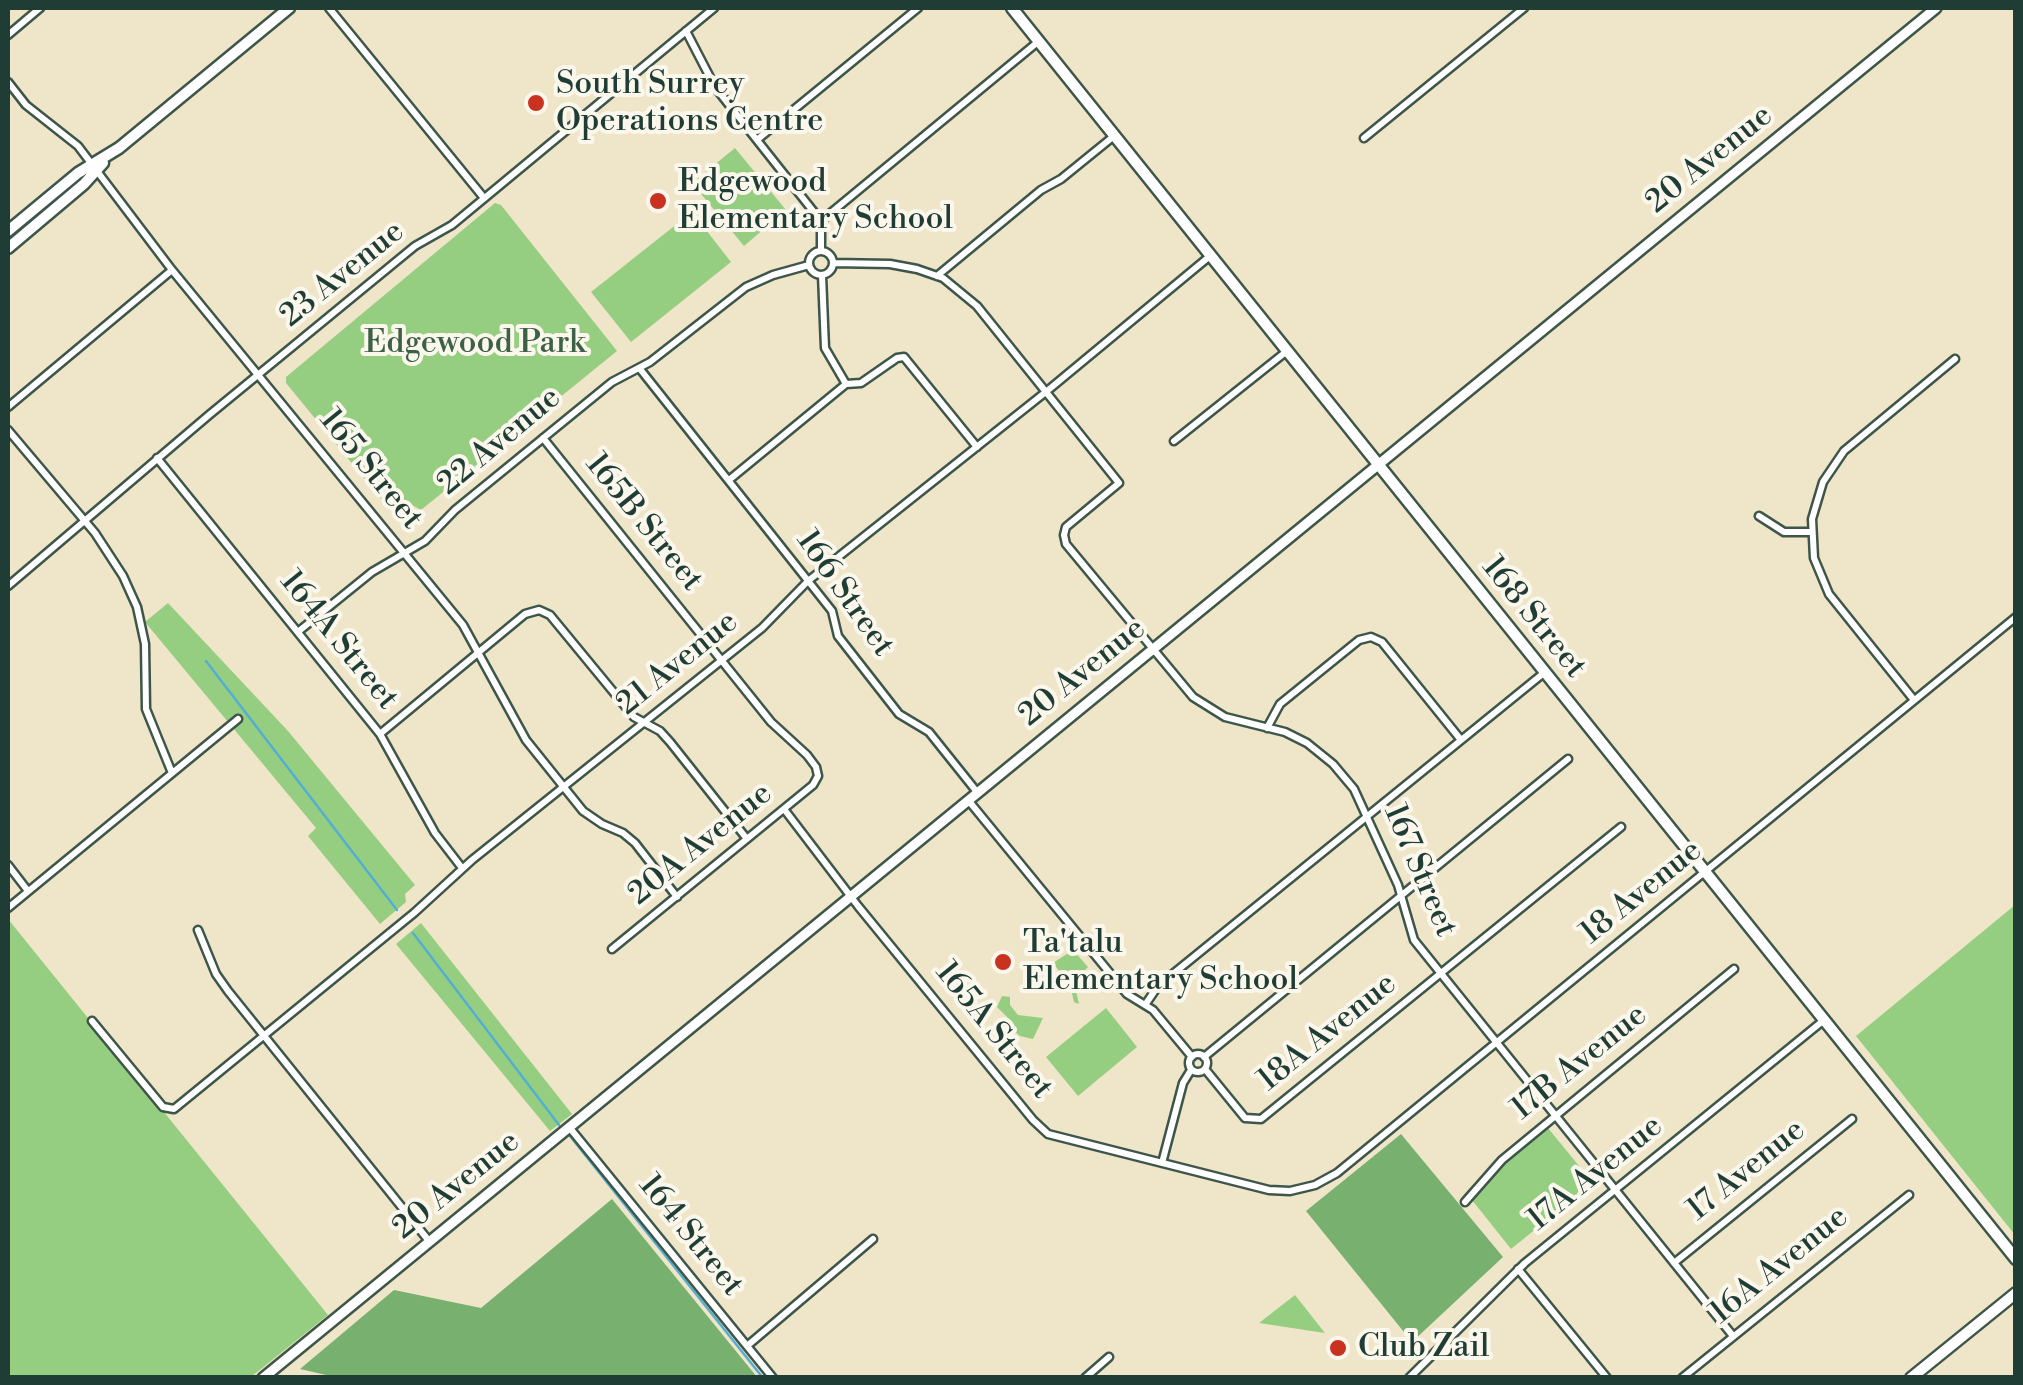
<!DOCTYPE html>
<style>
body{margin:0}
#map{position:relative;width:2023px;height:1385px;overflow:hidden;background:#efe5c8;font-family:"Libre Bodoni",serif}
canvas{display:block}
.frame{position:absolute;inset:0;border:10px solid #1f3d34;pointer-events:none}
</style>
<div id="map">
<canvas width="2023" height="1385"></canvas>
<div class="frame"></div>
</div>
<script>
const ctx = document.querySelector('canvas').getContext('2d');
ctx.lineJoin = 'round';
function fill(path, color) { ctx.fillStyle = color; ctx.fill(path, 'evenodd'); }
const toPath = rows => new Path2D(rows.map(r => 'M' + r).join(''));
function strokePath(path, color, width, dash) { ctx.strokeStyle = color; ctx.lineWidth = width; ctx.lineCap = dash ? 'butt' : 'round'; ctx.setLineDash(dash || []); ctx.stroke(path); }
function drawText(font, color, halo, rows, align = 'center') {
  ctx.font = font + ' "Libre Bodoni",serif'; ctx.lineWidth = 8; ctx.setLineDash([]); ctx.textBaseline = 'middle'; ctx.strokeStyle = halo; ctx.fillStyle = color; for (const [text, x, y, turn = 0] of rows) {
    ctx.save(); ctx.translate(x, y); ctx.rotate((+turn || 0) * Math.PI / 180); ctx.textAlign = isNaN(turn) ? turn : align; if (halo) ctx.strokeText(text, 0, 0); ctx.fillText(text, 0, 0); ctx.restore();
  }
}
const green = toPath([
 [735,148,786,210,744,246,692,183],
 [495,203,501,205,617,351,421,510,391,493,382,500,286,383,286,377],
 [692,212,731,262,631,342,591,292],
 [168,603,288,731,415,885,405,894,406,902,380,924,308,836,316,828,145,622],
 [2015,905,2015,1235,1856,1036],
 [8,919,328,1315,251,1377,8,1377],
 [421,923,572,1114,550,1131,396,944],
 [1073,950,1088,967,1074,982,1079,1004,1074,1002,1070,985,1053,963],
 [1002,996,1010,997,1010,1005,1018,1015,1043,1018,1033,1039,1020,1036,1014,1031,1011,1021,997,1007],
 [1106,1008,1137,1047,1078,1096,1046,1057],
 [1548,1128,1593,1183,1511,1249,1472,1200,1502,1166],
 [1295,1295,1325,1333,1259,1323]
]);
const forest = toPath([
 [1401,1134,1503,1257,1412,1342,1306,1211],
 [612,1199,757,1377,339,1378,300,1369,394,1290,481,1308]
]);
const stream = toPath([
 [206,661,397,910],
 [413,933,559,1125],
 [570,1136,763,1378]
]);
const minor = toPath([
 [329,8,484,198],
 [686,31,715,87,821,221,821,251],
 [8,35,40,8],
 [8,82,26,105,78,146,172,270,463,625,526,740,583,811,602,824,623,833,635,843,677,897],
 [1364,138,1524,8],
 [758,139,918,8],
 [821,221,1039,41],
 '809 263a12 12 0 1 1 24 0a12 12 0 1 1-24 0Z',
 [833,263,890,264,917,269,943,278,977,306,1119,483,1066,527,1064,535,1066,544,1193,697,1225,717,1285,732,1307,743,1333,764,1354,789,1398,885,1414,940,1733,1336],
 [822,275,825,348,846,384,861,383,897,358,904,357,977,447],
 [937,276,1041,190,1061,179,1114,136],
 [640,369,832,611,838,636,899,714,929,732,977,792],
 [8,407,172,270],
 [8,430,95,533,123,576,137,607,145,644,146,709,172,773],
 [543,438,771,722,807,755,816,767,818,776,813,785,612,949],
 [1174,441,1287,351],
 [157,458,380,734,435,833,462,868],
 [729,480,846,384],
 [1759,516,1784,532,1811,532],
 [8,586,209,415,415,246,452,225,714,8],
 [299,631,372,572,425,541,455,510,612,382,650,362,746,287,773,275,809,265],
 [1914,700,1829,594,1814,558,1812,519,1823,482,1844,451,1955,359],
 [1267,728,1280,704,1359,640,1371,637,1382,642,1461,740],
 [380,734,525,614,539,610,550,615,634,717,660,731,670,742,747,839],
 [968,800,1127,994,1153,1010,1192,1057],
 [784,809,858,906,1033,1120,1048,1134,1269,1190,1290,1191,1315,1185,1337,1173,2016,617],
 [8,865,28,891],
 [8,908,238,719],
 [198,930,216,974,228,991,429,1241],
 [1145,1005,1158,986,1545,672],
 [92,1021,163,1107,174,1109,414,913,472,860,762,628,808,581,1047,391,1210,256],
 '1189 1063a9 9 0 1 1 18 0a9 9 0 1 1-18 0Z',
 [1204,1057,1568,759],
 [1205,1069,1245,1118,1261,1119,1621,827],
 [569,1127,773,1378],
 [1162,1163,1183,1083,1191,1070],
 [1465,1202,1502,1160,1734,969],
 [1674,1263,1852,1119],
 [1518,1269,1607,1378],
 [747,1346,873,1239],
 [1085,1378,1109,1357],
 [1409,1378,1525,1263,1824,1020],
 [1682,1378,1909,1195]
]);
const tertiary = toPath([
 [263,1378,1936,8]
]);
const secondary = toPath([
 [1012,8,2016,1259],
 [8,231,78,173,119,148,289,8],
 [8,248,84,184,103,163],
 [1911,1378,2016,1293]
]);
const markers = [
 [536,103,10,"#c8321e"],
 [658,201,10,"#c8321e"],
 [1003,962,10,"#c8321e"],
 [1338,1348,10,"#c8321e"]
];
const poiNames = [
 ["South Surrey",556,85],
 ["Operations Centre",556,122],
 ["Edgewood",678,183],
 ["Elementary School",678,220],
 ["Ta'talu",1023,944],
 ["Elementary School",1023,981],
 ["Club Zail",1358,1348]
];
const streetNames = [
 ["20 Avenue",1710,160,-39],
 ["23 Avenue",343,275,-39],
 ["22 Avenue",500,442,-40],
 ["165 Street",370,470,51],
 ["165B Street",643,523,51],
 ["166 Street",844,594,55],
 ["168 Street",1533,618,51],
 ["164A Street",338,641,51],
 ["21 Avenue",678,664,-39],
 ["20 Avenue",1083,673,-39],
 ["20A Avenue",701,845,-39],
 ["167 Street",1419,871,67],
 ["18 Avenue",1642,893,-39],
 ["165A Street",993,1031,51],
 ["18A Avenue",1328,1033,-39],
 ["17B Avenue",1580,1063,-39],
 ["17 Avenue",1747,1171,-39],
 ["17A Avenue",1596,1174,-39],
 ["20 Avenue",457,1186,-39],
 ["164 Street",690,1236,51],
 ["16A Avenue",1780,1266,-39]
];
const parkNames = [
 ["Edgewood Park",475,344]
];
fill(green, '#96ce81');
fill(forest, '#78b16f');
strokePath(stream, '#54aed2', 2.5);
strokePath(minor, '#3e564a', 11);
strokePath(tertiary, '#3e564a', 14);
strokePath(secondary, '#3e564a', 15);
strokePath(minor, '#fff', 6);
strokePath(tertiary, '#fff', 9);
strokePath(secondary, '#fff', 10);
for (const [x, y, r, color] of markers) { const dot = new Path2D(); dot.arc(x, y, r, 0, 2 * Math.PI); ctx.fillStyle = color; ctx.fill(dot); strokePath(dot, '#fbf7ec', 4); }
drawText('32px', '#1f3d34', '#fbf7ec', poiNames, 'left');
drawText('32px', '#1f3d34', '#fbf7ec', streetNames);
drawText('32px', '#3d6147', '#fbf7ec', parkNames);
</script>
